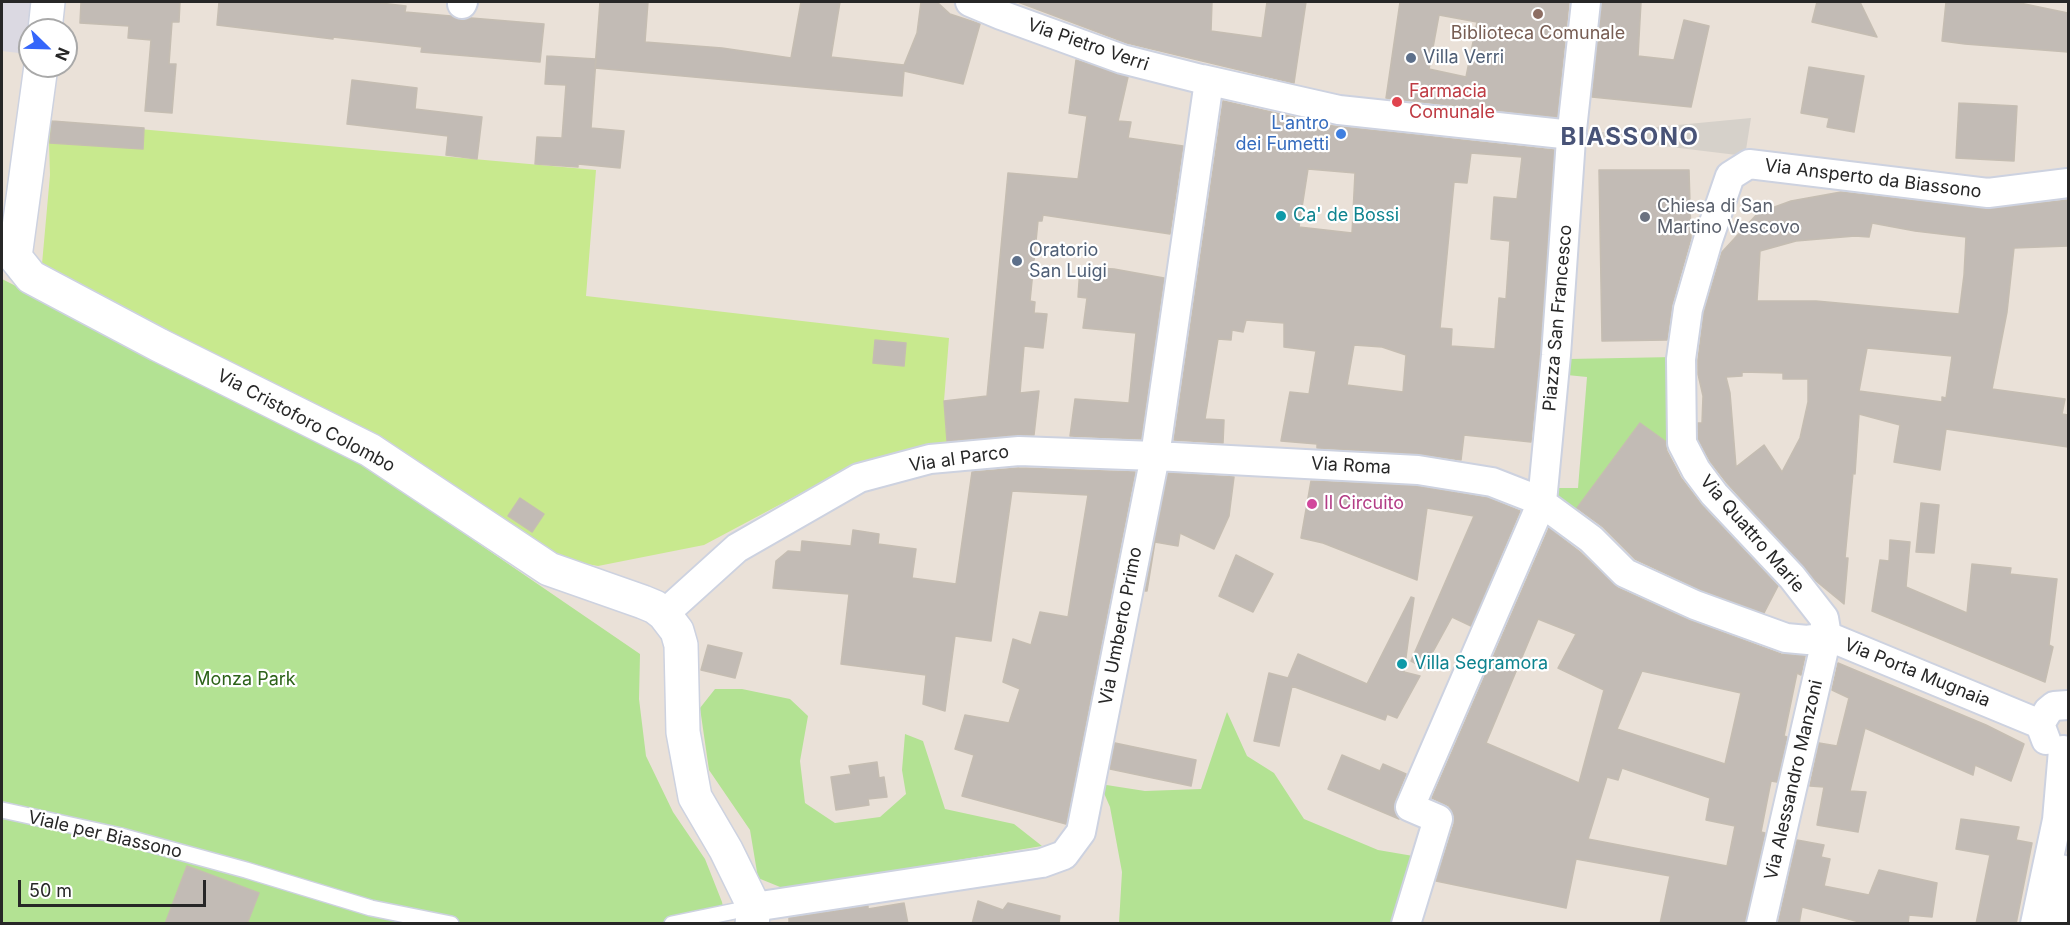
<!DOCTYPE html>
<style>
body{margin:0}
#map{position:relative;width:2070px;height:925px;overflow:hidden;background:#eae1d8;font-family:Inter,sans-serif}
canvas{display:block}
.frame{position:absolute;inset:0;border:3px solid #272727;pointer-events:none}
.north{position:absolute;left:18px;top:18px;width:60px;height:60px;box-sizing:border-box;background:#fff;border:2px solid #a9a9a9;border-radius:50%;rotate:113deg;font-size:16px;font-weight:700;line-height:24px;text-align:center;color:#272727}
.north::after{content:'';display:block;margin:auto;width:21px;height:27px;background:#3566fa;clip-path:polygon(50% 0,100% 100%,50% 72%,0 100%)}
.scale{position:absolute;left:18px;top:880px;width:188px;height:27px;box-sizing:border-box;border:3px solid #272727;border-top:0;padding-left:8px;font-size:18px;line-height:21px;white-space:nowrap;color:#272727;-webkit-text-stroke:4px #fff;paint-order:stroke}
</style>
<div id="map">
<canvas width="2070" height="925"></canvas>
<div class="frame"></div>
<div class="north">N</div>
<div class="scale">50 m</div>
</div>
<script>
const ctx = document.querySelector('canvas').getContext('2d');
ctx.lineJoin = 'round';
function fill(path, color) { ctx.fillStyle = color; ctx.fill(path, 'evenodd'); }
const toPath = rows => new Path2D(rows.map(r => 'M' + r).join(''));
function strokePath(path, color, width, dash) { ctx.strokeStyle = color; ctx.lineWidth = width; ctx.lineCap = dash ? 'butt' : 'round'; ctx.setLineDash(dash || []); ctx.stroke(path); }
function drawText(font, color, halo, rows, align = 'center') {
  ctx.font = font + ' Inter,sans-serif'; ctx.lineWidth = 4.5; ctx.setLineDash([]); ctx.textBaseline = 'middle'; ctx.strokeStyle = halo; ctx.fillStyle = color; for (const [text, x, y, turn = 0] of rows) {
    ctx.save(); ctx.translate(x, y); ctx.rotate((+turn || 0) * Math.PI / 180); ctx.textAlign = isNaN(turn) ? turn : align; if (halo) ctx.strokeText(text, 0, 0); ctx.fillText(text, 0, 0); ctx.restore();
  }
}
const industrial = toPath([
 [2,2,33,2,27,54,2,51]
]);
const green = toPath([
 [2,279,349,455,640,654,639,699,646,756,673,812,705,859,722,902,724,912,724,923,2,923],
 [1675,357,1679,453,1642,425,1569,522,1556,512,1559,488,1578,488,1587,377,1567,375,1568,359],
 [715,689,742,689,790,699,808,716,800,761,805,803,835,823,880,817,906,794,902,770,905,734,923,741,945,809,1014,824,1042,846,785,889,758,878,750,830,709,770,700,708],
 [1227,712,1247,756,1274,773,1304,819,1378,850,1425,858,1420,923,1119,923,1122,872,1110,807,1100,784,1145,791,1201,789]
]);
const pitch = toPath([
 [50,121,596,170,586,296,949,338,944,401,947,443,856,464,704,545,598,566,560,559,51,276,42,264,50,175,49,142]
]);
const plaza = toPath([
 [1751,118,1745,156,1572,135]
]);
const building = toPath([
 [81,2,180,2,179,22,172,22,169,64,176,64,172,113,145,111,151,40,128,38,129,26,80,23,81,2],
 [219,2,372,2,406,6,405,12,451,16,462,20,471,18,544,24,540,62,421,52,422,47,333,37,333,39,217,25,219,2],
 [600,2,648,2,645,42,722,48,791,58,801,2,840,2,831,57,904,65,917,33,921,2,937,2,950,14,980,24,963,84,904,71,902,96,595,68,600,2],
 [1018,2,1212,2,1211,31,1262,38,1267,2,1306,2,1294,83,1127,43,1018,2],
 [1400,2,1569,2,1557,117,1386,98,1400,2],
 [1439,15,1477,22,1466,77,1429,69,1439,15],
 [1602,2,1641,2,1638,56,1674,60,1684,20,1709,26,1691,107,1592,97,1602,2],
 [1817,2,1860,2,1877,37,1812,22,1817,2],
 [1946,2,2015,2,2068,13,2068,52,1965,44,1942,41,1946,2],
 [547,56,596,59,591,128,624,131,620,168,578,164,578,167,535,164,537,137,562,138,566,85,545,84,547,56],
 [1076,60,1128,77,1118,121,1131,122,1128,138,1183,146,1170,234,1043,215,1042,221,1038,221,1030,301,1035,302,1034,313,1047,314,1043,348,1024,346,1020,393,1039,391,1034,435,1018,435,947,441,944,401,987,396,1008,173,1078,179,1087,116,1069,113,1076,60],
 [1809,67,1864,76,1854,132,1827,127,1829,118,1801,113,1809,67],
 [352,80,417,88,415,109,482,117,477,159,446,155,448,136,347,124,352,80],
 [1223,101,1315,122,1315,124,1554,150,1540,354,1531,442,1464,435,1461,460,1419,454,1317,448,1317,444,1281,441,1290,392,1309,394,1316,351,1284,347,1284,323,1246,320,1243,332,1232,330,1231,340,1218,339,1205,419,1224,420,1223,443,1174,440,1223,101],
 [1471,153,1522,157,1517,199,1494,197,1491,239,1510,241,1506,299,1499,298,1495,349,1451,346,1452,329,1440,328,1454,182,1467,183,1471,153],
 [1308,169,1355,173,1352,233,1299,227,1308,169],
 [1354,345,1382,347,1406,355,1403,392,1347,385,1354,345],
 [1959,103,2017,106,2014,161,1956,158,1959,103],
 [52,121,144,128,143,149,50,143,52,121],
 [1599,170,1689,170,1691,238,1672,305,1667,340,1602,341,1599,170],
 [1841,192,1986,209,2068,200,2068,246,2014,248,2007,312,1992,389,2065,399,2062,414,2068,415,2068,447,1946,429,1940,470,1894,462,1900,425,1859,414,1855,474,1853,473,1845,558,1848,558,1844,604,1816,581,1727,483,1710,461,1698,439,1698,423,1702,423,1703,396,1698,374,1698,360,1704,312,1722,252,1758,213,1791,201,1841,192],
 [1872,223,1915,231,1966,237,1964,275,1959,314,1816,301,1757,301,1760,251,1796,241,1855,236,1869,237,1872,223],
 [1867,348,1952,356,1946,398,1942,397,1942,402,1859,391,1867,348],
 [1742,372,1783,373,1783,379,1808,379,1808,402,1800,438,1782,472,1764,445,1736,467,1730,393,1726,377,1742,376,1742,372],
 [1080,267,1114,269,1164,278,1141,439,1070,436,1075,399,1129,403,1136,333,1083,328,1087,298,1078,297,1080,267],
 [875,340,906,343,904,366,873,363,875,340],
 [1640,423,1665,441,1667,451,1681,478,1701,504,1778,586,1764,613,1701,590,1635,559,1603,527,1577,508,1640,423],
 [1019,468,1135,472,1066,824,962,796,974,755,955,749,965,715,1009,723,1020,689,1003,682,1013,639,1031,645,1040,612,1068,617,1088,495,1012,491,991,641,955,636,945,711,923,704,926,675,841,664,849,594,773,588,776,561,788,551,801,552,802,541,851,546,853,530,879,534,878,544,916,549,912,578,956,584,972,472,1019,468],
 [1168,473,1234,477,1229,516,1214,549,1180,533,1178,546,1155,542,1147,591,1145,591,1168,473],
 [1311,481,1416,486,1488,498,1520,511,1471,626,1452,617,1424,668,1411,661,1474,516,1427,508,1417,580,1323,543,1301,538,1311,481],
 [520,498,544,514,532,532,508,516,520,498],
 [1921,503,1939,505,1934,553,1916,552,1921,503],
 [1549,528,1580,552,1618,588,1689,620,1781,654,1805,656,1801,675,1797,673,1784,736,1787,737,1777,782,1771,781,1761,832,1765,833,1745,924,1660,924,1670,876,1576,859,1566,908,1436,881,1454,824,1454,816,1449,806,1432,798,1549,528],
 [1538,619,1576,634,1558,668,1604,690,1579,783,1486,743,1538,619],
 [1642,671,1741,693,1725,764,1617,729,1642,671],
 [1622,768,1710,798,1706,820,1735,826,1727,866,1588,839,1607,777,1618,780,1622,768],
 [1890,540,1910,542,1906,587,1967,613,1972,564,2011,568,2010,574,2057,579,2049,645,2053,647,2045,682,1872,611,1880,560,1889,561,1890,540],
 [1236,555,1273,574,1253,612,1219,596,1236,555],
 [1411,597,1414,598,1404,672,1420,676,1397,718,1387,714,1385,720,1292,686,1279,746,1254,741,1269,673,1288,678,1298,654,1367,684,1411,597],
 [708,645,742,653,735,678,701,670,708,645],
 [1838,663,1986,725,2024,744,2011,781,1975,765,1973,775,1865,728,1850,791,1866,792,1858,832,1817,825,1824,787,1810,786,1819,743,1837,746,1849,698,1832,690,1838,663],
 [1115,743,1196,760,1191,786,1110,769,1115,743],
 [1342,755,1380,771,1383,764,1406,774,1395,801,1394,809,1399,819,1328,789,1342,755],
 [877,762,879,778,884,777,887,797,868,799,869,805,836,810,831,777,851,774,849,766,877,762],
 [1961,819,2019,827,2016,840,2032,843,2016,924,1976,924,1990,855,1956,849,1961,819],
 [1797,840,1824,845,1821,857,1830,859,1824,886,1869,895,1879,870,1937,883,1932,917,1909,915,1908,924,1867,924,1802,907,1799,924,1778,924,1797,840],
 [187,866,259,893,247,924,165,924,187,866],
 [978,901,1003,910,1008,903,1060,916,1059,924,972,924,978,901],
 [904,903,908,924,789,924,789,918,868,906,868,909,904,903]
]);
const service = toPath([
 [2,810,121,836,246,870,371,908,451,924],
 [672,924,754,907]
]);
const minor = toPath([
 [462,4,463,2],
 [1202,79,1339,110,1572,135],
 [664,614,737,548,859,478,930,459,1019,451,1155,456,1418,470,1492,482,1538,500,1591,539,1625,573,1695,605,1786,638,1808,640,1827,636,2040,724],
 [2046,740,2040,724,2048,711,2054,706,2068,705],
 [754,907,1042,863,1064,855,1081,832,1155,456,1209,81,1122,59,1001,15,970,2],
 [1406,924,1438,819,1410,807,1542,502,1556,355,1571,139,1586,2],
 [1761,924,1827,636,1824,618,1792,577,1714,494,1696,470,1682,443,1681,359,1688,309,1708,240,1730,176,1749,164,1988,193,2068,183],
 [2035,924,2057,820,2063,750],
 [2058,924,2061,869]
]);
const tertiary = toPath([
 [45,30,48,2],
 [41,66,15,257,31,277,159,345,370,450,549,569,643,602,655,607,664,614,677,631,681,645,683,732,695,797,726,850,754,907,752,924]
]);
const markers = [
 [1538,14,6,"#8d6e63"],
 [1411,58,6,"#5c6f8a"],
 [1397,102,6,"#e0444e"],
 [1341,134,6,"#3f7fe0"],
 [1281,216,6,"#0f9aa8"],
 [1645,217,6,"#6b7280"],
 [1017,261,6,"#5c6f8a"],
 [1312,504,6,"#d1479c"],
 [1402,664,6,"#0f9aa8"]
];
const educationNames = [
 ["Biblioteca Comunale",1538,34]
];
const streetNames = [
 ["Via Pietro Verri",1088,45,19],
 ["Via Ansperto da Biassono",1873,179,7],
 ["Piazza San Francesco",1558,318,-85],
 ["Via Cristoforo Colombo",306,421,28],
 ["Via al Parco",959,459,-8],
 ["Via Roma",1351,466,3],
 ["Via Quattro Marie",1752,534,49],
 ["Via Umberto Primo",1121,626,-79],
 ["Via Porta Mugnaia",1917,673,22],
 ["Via Alessandro Manzoni",1794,780,-77],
 ["Viale per Biassono",105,835,13]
];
const serviceNames = [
 ["Villa Verri",1423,58],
 ["Oratorio",1029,251],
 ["San Luigi",1029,272]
];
const healthNames = [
 ["Farmacia",1409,92],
 ["Comunale",1409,113]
];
const shopNames = [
 ["L'antro",1329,124],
 ["dei Fumetti",1329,145]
];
const worshipNames = [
 ["Chiesa di San",1657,207],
 ["Martino Vescovo",1657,228]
];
const cultureNames = [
 ["Ca' de Bossi",1293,216],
 ["Villa Segramora",1414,664]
];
const hotelNames = [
 ["Il Circuito",1324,504]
];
const parkNames = [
 ["Monza Park",245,680]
];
const districtNames = [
 ["BIASSONO",1630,138]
];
fill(industrial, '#dbd9e2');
fill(green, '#b3e293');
fill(pitch, '#c8e98e');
fill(plaza, '#d6d1ca');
fill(building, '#c2bbb5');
strokePath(building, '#c5bdb2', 1.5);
strokePath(service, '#cdd2e0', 18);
strokePath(minor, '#cdd2e0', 32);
strokePath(tertiary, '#cdd2e0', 36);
strokePath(service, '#fff', 15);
strokePath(minor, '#fff', 28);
strokePath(tertiary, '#fff', 33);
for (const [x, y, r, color] of markers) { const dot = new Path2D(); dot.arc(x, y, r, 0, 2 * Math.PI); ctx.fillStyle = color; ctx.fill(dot); strokePath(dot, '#fff', 2); }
drawText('18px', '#785e54', '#fff', educationNames);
drawText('18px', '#272727', '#fff', streetNames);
drawText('18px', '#4e5e75', '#fff', serviceNames, 'left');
drawText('18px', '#be3a42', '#fff', healthNames, 'left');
drawText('18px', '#366cbe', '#fff', shopNames, 'right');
drawText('18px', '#5b616d', '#fff', worshipNames, 'left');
drawText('18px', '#0d838f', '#fff', cultureNames, 'left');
drawText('18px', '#b23c85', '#fff', hotelNames, 'left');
drawText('18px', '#2c6218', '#fff', parkNames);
ctx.letterSpacing = '1.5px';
drawText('bold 24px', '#485377', '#fff', districtNames);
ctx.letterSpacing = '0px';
</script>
